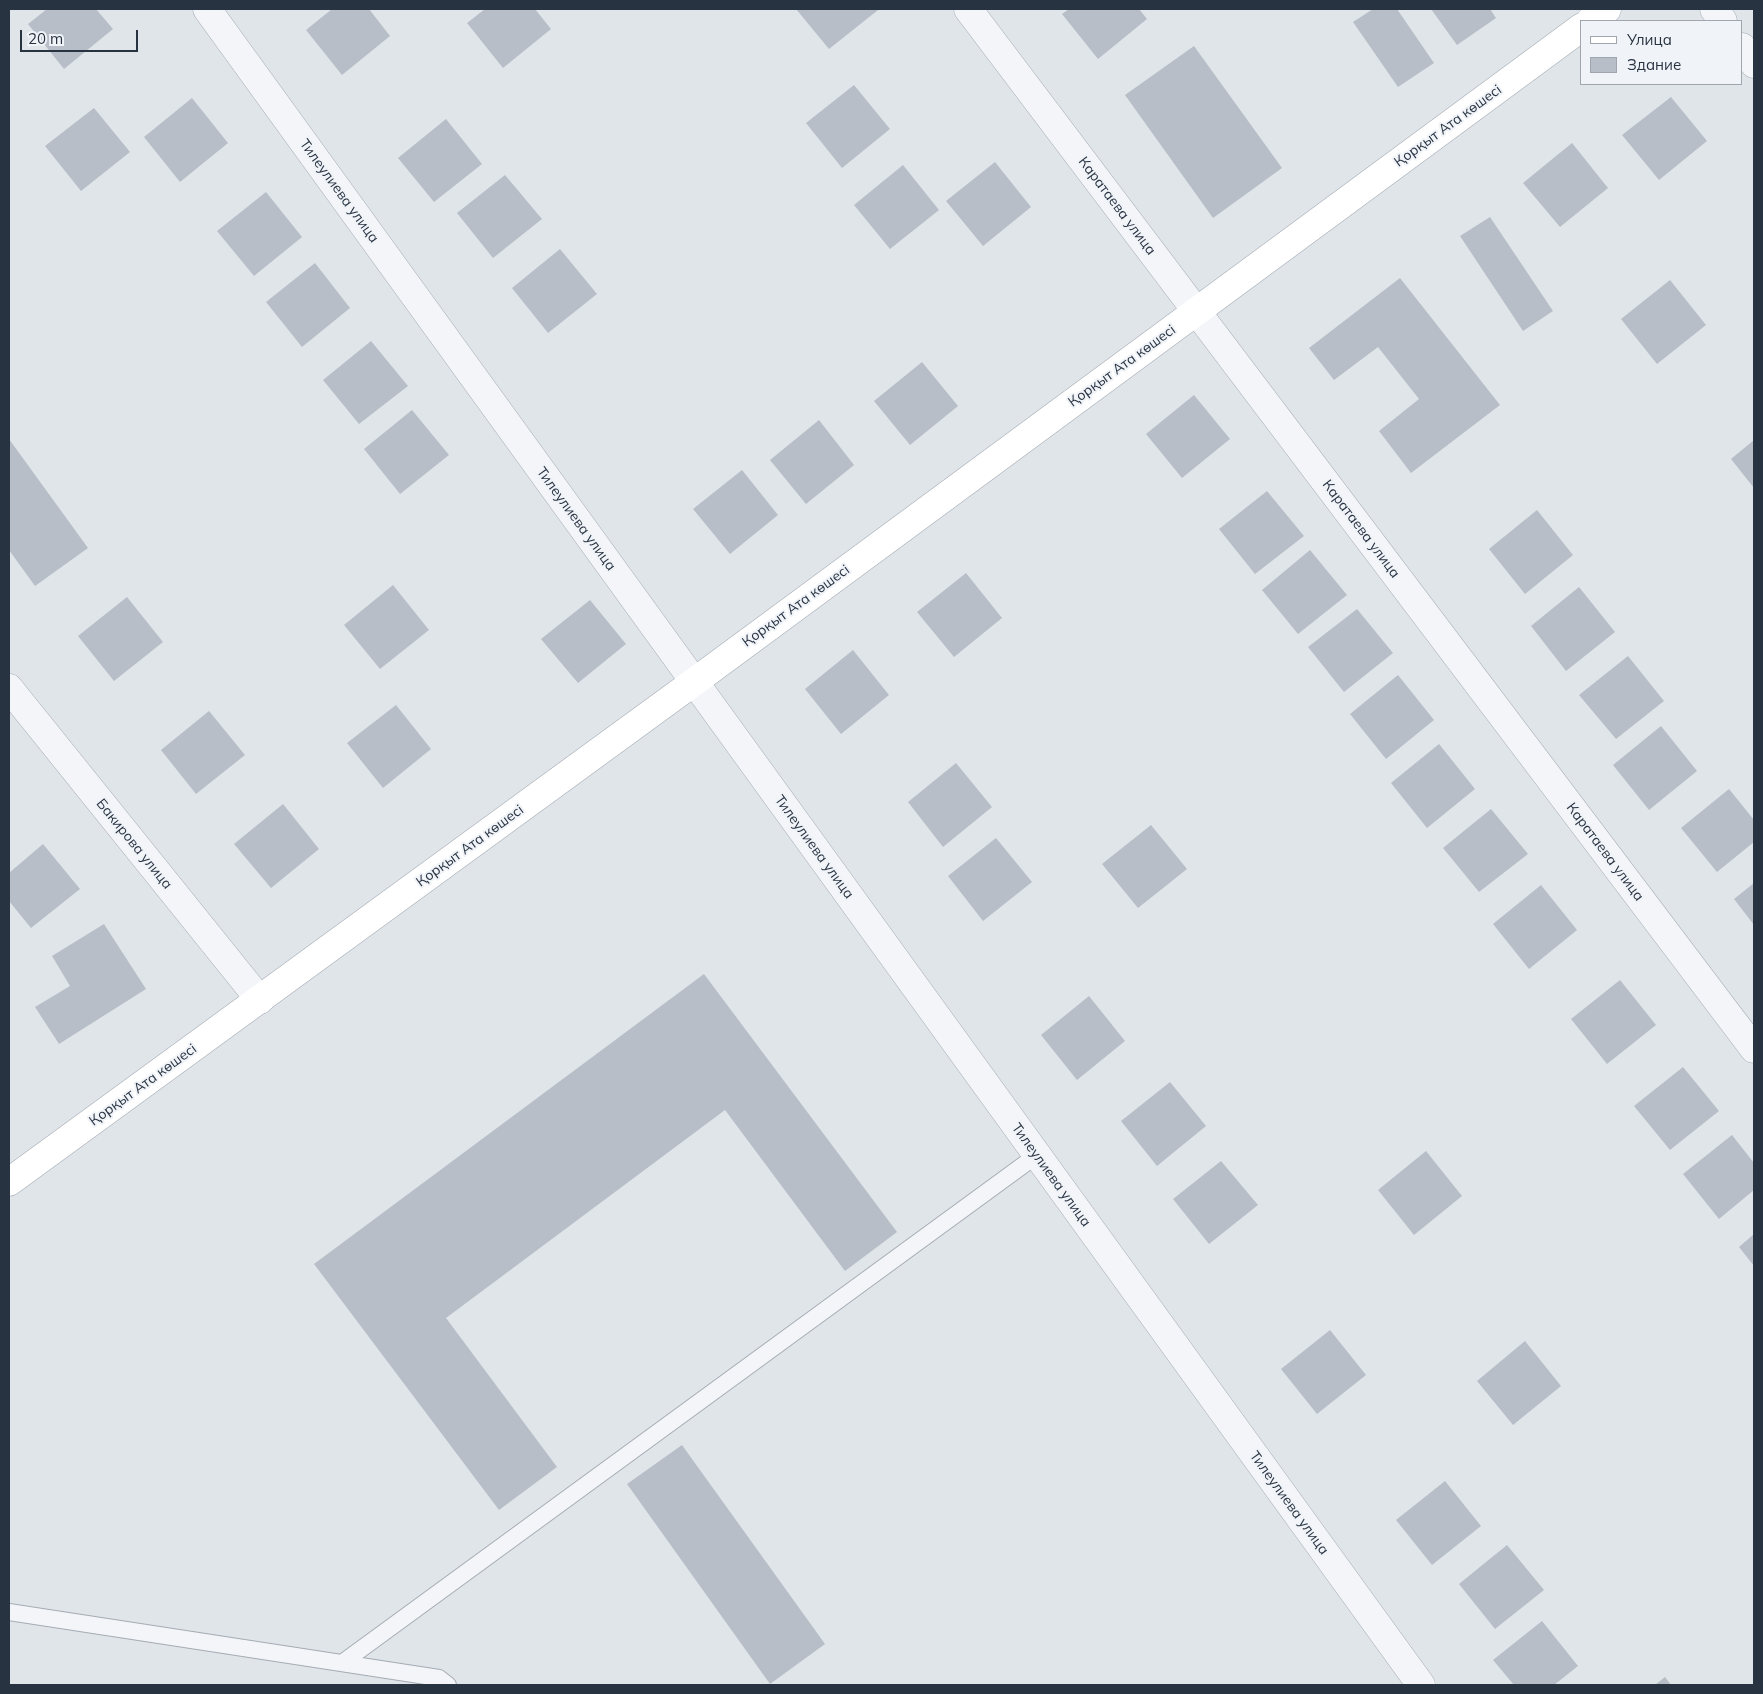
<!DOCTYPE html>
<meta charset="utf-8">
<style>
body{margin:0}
#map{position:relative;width:1763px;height:1694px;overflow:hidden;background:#e0e5ea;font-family:Mulish,sans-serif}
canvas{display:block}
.frame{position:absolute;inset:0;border:10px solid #283342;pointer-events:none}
.legend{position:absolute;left:1580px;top:20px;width:162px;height:65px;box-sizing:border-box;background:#f0f3f7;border:1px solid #a0a6af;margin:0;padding:6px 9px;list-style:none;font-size:15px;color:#283342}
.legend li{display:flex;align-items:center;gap:10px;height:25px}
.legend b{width:25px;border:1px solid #a0a6af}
.scale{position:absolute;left:20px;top:30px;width:118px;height:22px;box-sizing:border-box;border:2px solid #283342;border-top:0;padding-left:6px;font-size:15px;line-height:18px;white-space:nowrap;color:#283342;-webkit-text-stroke:4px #f0f3f7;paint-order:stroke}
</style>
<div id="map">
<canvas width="1763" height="1694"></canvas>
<div class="frame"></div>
<ul class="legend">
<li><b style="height:6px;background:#fff"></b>Улица</li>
<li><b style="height:14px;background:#b7bec7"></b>Здание</li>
</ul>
<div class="scale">20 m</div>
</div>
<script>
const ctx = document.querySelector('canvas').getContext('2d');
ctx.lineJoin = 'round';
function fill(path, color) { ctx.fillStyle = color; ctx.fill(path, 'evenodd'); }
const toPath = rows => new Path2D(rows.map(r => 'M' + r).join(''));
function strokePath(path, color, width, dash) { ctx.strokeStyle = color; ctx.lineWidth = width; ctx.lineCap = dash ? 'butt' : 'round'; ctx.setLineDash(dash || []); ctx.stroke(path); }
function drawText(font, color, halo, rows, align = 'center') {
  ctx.font = font + ' Mulish,sans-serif'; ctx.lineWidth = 4; ctx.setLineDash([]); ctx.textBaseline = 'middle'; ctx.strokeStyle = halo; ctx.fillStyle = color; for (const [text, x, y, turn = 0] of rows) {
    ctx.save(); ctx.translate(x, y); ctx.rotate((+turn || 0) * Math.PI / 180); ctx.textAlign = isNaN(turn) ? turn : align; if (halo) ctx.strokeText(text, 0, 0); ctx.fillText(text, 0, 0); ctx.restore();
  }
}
const building = toPath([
 [47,9,96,9,113,29,64,69,28,24],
 [332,9,369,9,390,36,342,75,306,30],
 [485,9,535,9,551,29,503,68,467,23],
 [796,9,876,9,878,10,829,49],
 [1069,9,1139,9,1147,19,1098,59,1062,14],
 [1373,9,1397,9,1434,63,1398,87,1353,22],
 [1431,9,1490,9,1496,18,1457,45],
 [1194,46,1282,168,1213,218,1125,95],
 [854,85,890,129,842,168,806,123],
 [1671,97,1707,141,1659,180,1622,135],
 [192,98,228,143,180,182,144,137],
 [94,108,130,152,81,191,45,146],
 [446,119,482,164,434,202,398,158],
 [1572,143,1608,188,1560,227,1523,183],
 [995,162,1031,207,983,246,946,201],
 [903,165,939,210,890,249,854,205],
 [505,175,542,219,493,258,457,213],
 [266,192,302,237,254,276,217,231],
 [1490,217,1553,311,1523,331,1460,236],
 [560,249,597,294,548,333,512,288],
 [315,263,350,308,302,347,266,302],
 [1400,278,1500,405,1411,473,1379,431,1419,399,1378,347,1334,380,1309,348],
 [1670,280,1706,325,1657,364,1621,319],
 [371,341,408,386,359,424,323,380],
 [922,362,958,406,910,445,874,401],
 [1194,395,1230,439,1182,478,1146,434],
 [412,410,449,455,400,494,364,449],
 [819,420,854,465,806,504,770,460],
 [9,439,88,548,35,586,9,550],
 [1754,440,1754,488,1731,459],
 [742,470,778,515,730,554,693,509],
 [1267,491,1304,536,1255,574,1219,529],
 [1537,510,1573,555,1525,594,1489,549],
 [1310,550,1347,595,1298,634,1262,590],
 [966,573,1002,618,954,657,917,612],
 [393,585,429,630,380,669,344,625],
 [1579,587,1615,632,1566,671,1531,626],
 [127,597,163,642,114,681,78,636],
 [590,600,626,644,578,683,541,639],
 [1357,609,1393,653,1344,692,1308,647],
 [853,650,889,695,841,734,805,689],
 [1628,656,1664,701,1616,739,1579,695],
 [1398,675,1434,720,1386,759,1350,714],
 [396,705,431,749,383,788,347,743],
 [209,711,245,755,196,794,161,750],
 [1661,726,1697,771,1649,810,1613,765],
 [1439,744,1475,789,1427,828,1391,783],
 [956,763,992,807,943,847,908,802],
 [1729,789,1754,820,1754,842,1717,872,1681,828],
 [283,804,319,849,271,888,234,844],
 [1491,809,1528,854,1479,892,1443,848],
 [1151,825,1187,869,1138,908,1102,864],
 [996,838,1032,882,983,921,948,876],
 [43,844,80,889,31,928,9,901,9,873],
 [1754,883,1754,925,1734,899],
 [1541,885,1577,930,1529,969,1493,924],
 [104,924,146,989,59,1044,35,1007,70,986,52,956],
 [704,974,897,1232,845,1271,725,1110,446,1318,557,1467,499,1510,314,1264],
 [1620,980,1656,1025,1607,1064,1571,1019],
 [1089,996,1125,1041,1077,1080,1041,1035],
 [1683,1067,1719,1111,1670,1150,1634,1106],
 [1170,1082,1206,1126,1157,1166,1121,1121],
 [1732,1135,1754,1163,1754,1190,1719,1219,1683,1174],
 [1426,1151,1462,1196,1414,1235,1378,1190],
 [1221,1161,1258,1205,1209,1244,1173,1199],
 [1754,1234,1754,1266,1739,1247],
 [1330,1330,1366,1375,1317,1414,1281,1369],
 [1525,1341,1561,1386,1513,1425,1477,1381],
 [682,1445,825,1644,770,1684,627,1484],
 [1445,1481,1481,1526,1432,1565,1396,1520],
 [1507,1545,1544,1590,1495,1629,1459,1584],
 [1542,1621,1578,1666,1554,1685,1514,1685,1493,1660],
 [1665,1677,1671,1685,1655,1685]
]);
const lane = toPath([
 [9,1612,439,1678,448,1685],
 [342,1663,1037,1155]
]);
const street = toPath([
 [207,9,1421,1685],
 [968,9,1754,1049],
 [1714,9,1723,21],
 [1742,47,1754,64],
 [9,688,260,1000]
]);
const secondary = toPath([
 [1590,21,1607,9],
 [9,1182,694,682,1582,27]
]);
const streetNames = [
 ["Қорқыт Ата көшесі",1448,126,-36],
 ["Тилеулиева улица",339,191,54],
 ["Каратаева улица",1117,206,53],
 ["Қорқыт Ата көшесі",1122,366,-36],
 ["Тилеулиева улица",576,519,54],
 ["Каратаева улица",1361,529,53],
 ["Қорқыт Ата көшесі",796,606,-36],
 ["Бакирова улица",134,844,51],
 ["Қорқыт Ата көшесі",470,846,-36],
 ["Тилеулиева улица",814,847,54],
 ["Каратаева улица",1605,852,53],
 ["Қорқыт Ата көшесі",143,1085,-36],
 ["Тилеулиева улица",1051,1175,54],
 ["Тилеулиева улица",1289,1503,54]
];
fill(building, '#b7bec7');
strokePath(lane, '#a5acb4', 18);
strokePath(street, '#a5acb4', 29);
strokePath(secondary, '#a5acb4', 29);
strokePath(lane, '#f3f5f8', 16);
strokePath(street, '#f3f5f8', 28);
strokePath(secondary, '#fff', 28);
drawText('14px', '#283342', '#f0f3f7', streetNames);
</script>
